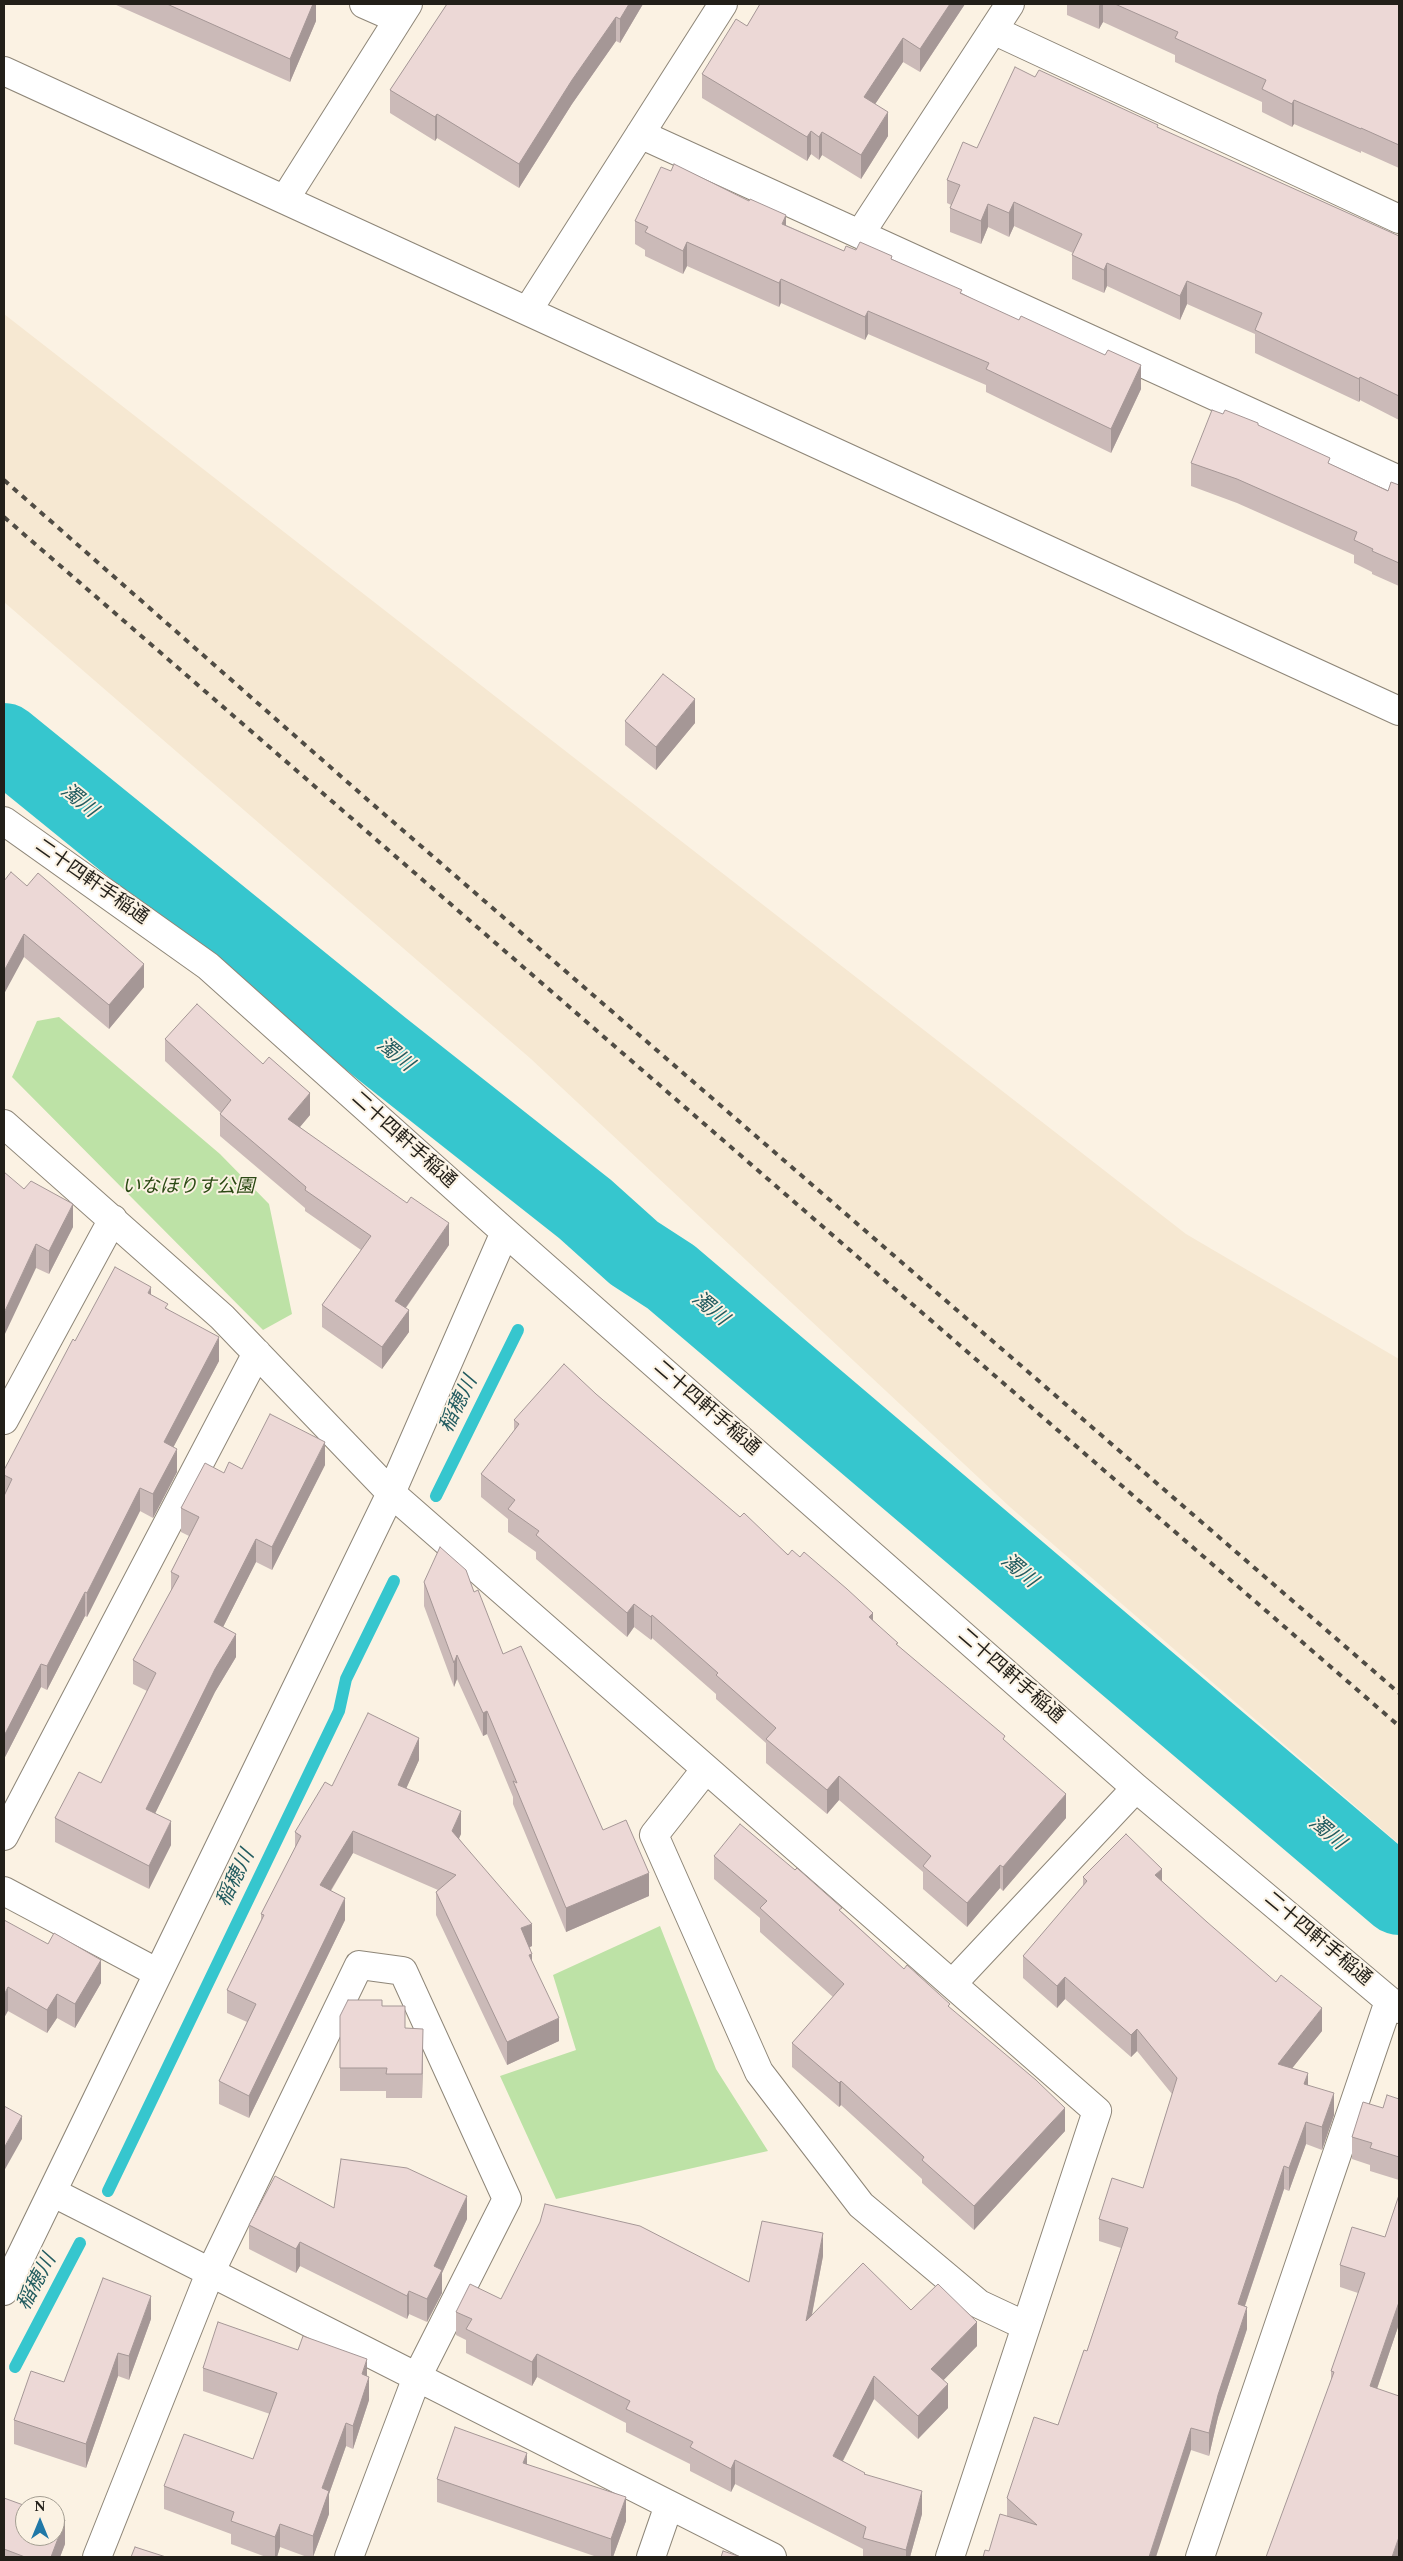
<!DOCTYPE html>
<meta charset="utf-8">
<style>
body{margin:0}
#map{position:relative;width:1403px;height:2561px;overflow:hidden;background:#fbf2e3;font-family:Spectral,serif}
canvas{display:block}
.frame{position:absolute;inset:0;border:5px solid #221f19;pointer-events:none}
.north{position:absolute;left:15px;top:2496px;width:50px;height:50px;box-sizing:border-box;background:#fbf2e3;border:1px solid #a49e92;border-radius:50%;rotate:0deg;font-size:14px;font-weight:700;line-height:20px;text-align:center;color:#221f19}
.north::after{content:'';display:block;margin:auto;width:18px;height:22px;background:#2078a7;clip-path:polygon(50% 0,100% 100%,50% 72%,0 100%)}
</style>
<div id="map">
<canvas width="1403" height="2561"></canvas>
<div class="frame"></div>
<div class="north">N</div>
</div>
<script>
const ctx = document.querySelector('canvas').getContext('2d');
ctx.lineJoin = 'round';
function fill(path, color) { ctx.fillStyle = color; ctx.fill(path, 'evenodd'); }
const toPath = rows => new Path2D(rows.map(r => 'M' + r).join(''));
function strokePath(path, color, width, dash) { ctx.strokeStyle = color; ctx.lineWidth = width; ctx.lineCap = dash ? 'butt' : 'round'; ctx.setLineDash(dash || []); ctx.stroke(path); }
function drawText(font, color, halo, rows, align = 'center') {
  ctx.font = font + ' Spectral,"Noto Sans JP",serif'; ctx.lineWidth = 4; ctx.setLineDash([]); ctx.textBaseline = 'middle'; ctx.strokeStyle = halo; ctx.fillStyle = color; for (const [text, x, y, turn = 0] of rows) {
    ctx.save(); ctx.translate(x, y); ctx.rotate((+turn || 0) * Math.PI / 180); ctx.textAlign = isNaN(turn) ? turn : align; if (halo) ctx.strokeText(text, 0, 0); ctx.fillText(text, 0, 0); ctx.restore();
  }
}
const built = toPath([
 [4,314,1186,1234,1399,1359,1399,1844,1010,1507,531,1059,4,602]
]);
const green = toPath([
 [59,1017,220,1154,269,1204,292,1314,263,1330,12,1077,37,1021],
 [660,1926,716,2069,768,2151,556,2199,500,2076,576,2050,553,1975]
]);
const stream = toPath([
 [573,1231,585,1209],
 [436,1496,518,1330],
 [108,2191,339,1711,346,1679,394,1581],
 [15,2367,80,2243]
]);
const river = toPath([
 [4,742,381,1048,585,1209,634,1253,671,1277,1399,1896]
]);
const minor = toPath([
 [364,4,398,19],
 [993,30,1399,219],
 [4,71,1399,711],
 [640,134,1399,480],
 [285,199,408,4],
 [860,234,1010,4],
 [528,310,723,4],
 [4,821,208,966,505,1232,1136,1788,1399,2009],
 [4,1124,222,1317,391,1493,1097,2111,950,2557],
 [4,1420,113,1219],
 [706,1769,654,1835,759,2072,861,2205,979,2304,1026,2326],
 [4,1836,257,1353],
 [4,1891,158,1973],
 [952,1984,1136,1788],
 [52,2192,772,2557],
 [4,2291,391,1493,505,1232],
 [97,2557,210,2273,359,1965,403,1971,507,2199,417,2377,349,2557],
 [651,2557,669,2505],
 [1200,2557,1389,2001]
]);
const rail = toPath([
 [4,480,369,801,1399,1693],
 [4,517,1399,1726]
]);
const wall = toPath([
 [114,4,316,4,316,21,290,82],
 [447,4,643,4,620,43,616,41,572,104,519,188,437,138,435,141,390,113,390,90],
 [760,4,965,4,920,72,903,62,875,104,888,136,861,179,822,155,819,160,811,154,807,161,702,98,702,74,747,26],
 [1067,4,1399,4,1399,168,1361,151,1361,153,1294,124,1292,127,1262,112,1262,102,1175,62,1175,55,1103,22,1099,29,1067,15],
 [1035,77,1158,128,1399,236,1399,420,1360,400,1359,402,1255,353,1255,334,1187,304,1180,320,1107,286,1104,293,1072,279,1072,255,1073,253,1014,226,1009,237,988,227,981,244,950,232,950,208,951,205,947,203,947,180,977,148],
 [635,221,786,225,844,251,856,250,892,259,962,293,1141,389,1111,453,986,392,986,385,868,334,865,340,781,303,779,307,687,266,683,274,645,256,645,250,635,244],
 [1223,414,1258,425,1330,464,1388,491,1399,485,1399,586,1372,574,1372,572,1354,563,1354,555,1237,503,1191,486,1191,463],
 [625,721,695,723,656,770,625,745],
 [4,881,144,987,109,1029,24,957],
 [165,1039,310,1115,300,1127,449,1245,406,1308,409,1332,382,1369,322,1327,322,1305,361,1250,305,1211,305,1208,220,1136,220,1114,221,1113,165,1061],
 [24,1189,73,1227,49,1274,36,1268],
 [151,1295,168,1309,219,1361,173,1447,177,1472,153,1518,140,1511,87,1617,85,1616,47,1690,41,1687,4,1759,4,1470,75,1341],
 [596,1394,740,1517,873,1620,898,1646,1005,1741,1066,1818,1003,1891,1000,1888,967,1927,923,1889,923,1872,839,1800,827,1814,766,1763,766,1743,716,1699,716,1694,652,1638,651,1640,634,1627,627,1637,536,1559,536,1552,508,1532,508,1519,481,1497,481,1474,514,1432,514,1420],
 [325,1465,272,1570,256,1562,223,1627,236,1657,215,1692,155,1813,171,1845,149,1889,55,1842,55,1818,101,1783,147,1691,133,1684,133,1660,171,1591,171,1572,189,1536,181,1532,181,1508,224,1473,242,1469],
 [424,1582,474,1592,503,1654,603,1830,649,1896,566,1932,513,1804,513,1797,487,1734,483,1736,457,1679,454,1687,424,1606],
 [419,1760,406,1788,461,1834,459,1838,532,1946,530,1947,532,1962,559,2041,507,2065,436,1915,436,1892,438,1890,353,1853,331,1891,345,1920,249,2118,219,2104,219,2081,247,2022,227,2013,227,1990,261,1920,261,1914,295,1848,295,1832,332,1786],
 [714,1856,842,1912,904,1969,950,2008,1065,2131,974,2230,922,2183,922,2179,841,2105,839,2107,792,2067,792,2043,833,1997,760,1932,760,1918,714,1879],
 [1083,1877,1162,1881,1322,2031,1292,2068,1308,2085,1334,2115,1322,2150,1306,2144,1289,2191,1284,2189,1245,2306,1247,2329,1218,2417,1209,2456,1191,2450,989,2551,1007,2516,1007,2498,1058,2425,1087,2351,1121,2248,1099,2241,1099,2219,1143,2188,1172,2094,1137,2051,1131,2057,1065,1999,1057,2008,1023,1978,1023,1956,1083,1886],
 [4,1920,101,1983,75,2028,57,2018,47,2033,8,2011],
 [382,2006,405,2028,423,2052,422,2098,386,2098,386,2091,340,2091,340,2016],
 [1399,2099,1399,2180,1370,2171,1370,2165,1352,2159,1352,2137,1383,2108],
 [1399,2195,1399,2324,1377,2389,1331,2379,1331,2371,1358,2293,1340,2287,1340,2265,1385,2237],
 [334,2208,467,2219,442,2273,442,2293,427,2322,409,2314,407,2319,300,2266,296,2273,249,2249,249,2225],
 [823,2256,812,2315,911,2310,977,2346,943,2380,948,2408,918,2439,874,2399,843,2461,865,2475,922,2514,910,2557,863,2557,863,2549,735,2484,731,2492,690,2471,690,2464,626,2432,626,2423,537,2377,532,2386,466,2353,466,2340,456,2335,456,2312,501,2299,749,2282],
 [151,2319,129,2380,118,2376,86,2468,14,2444,14,2420,64,2382],
 [203,2368,367,2376,369,2400,353,2449,346,2446,329,2494,329,2514,313,2557,307,2557,280,2547,277,2557,266,2557,231,2544,231,2534,164,2509,164,2486,253,2459,270,2414,203,2391],
 [527,2464,626,2521,613,2557,597,2557,437,2502,437,2479],
 [4,2498,65,2544,60,2557,4,2557]
]);
const shadedWall = toPath([
 [313,4,316,4,316,21,290,82,290,59],
 [629,4,643,4,620,43,620,19],
 [950,4,965,4,920,72,920,49],
 [1100,4,1103,4,1103,22,1099,29,1099,6],
 [616,17,616,41,572,104,519,188,519,164,572,80],
 [903,38,903,62,864,121,864,97],
 [1294,100,1294,124,1292,127,1292,104],
 [888,112,888,136,861,179,861,155],
 [437,114,437,138,435,141,435,117],
 [811,131,811,154,807,161,807,137],
 [822,132,822,155,819,160,819,137],
 [1014,202,1014,226,1009,237,1009,213],
 [988,204,988,227,981,244,981,221],
 [786,215,786,239,782,224],
 [687,242,687,266,683,274,683,251],
 [1107,263,1107,286,1104,293,1104,270],
 [781,279,781,303,779,307,779,283],
 [1187,281,1187,304,1180,320,1180,296],
 [868,311,868,334,865,340,865,317],
 [1141,365,1141,389,1111,453,1111,429],
 [1360,377,1360,400,1359,402,1359,379],
 [695,699,695,723,656,770,656,747],
 [24,934,24,957,4,994,4,971],
 [144,964,144,987,109,1029,109,1005],
 [310,1093,310,1115,288,1141,288,1119],
 [73,1204,73,1227,49,1274,49,1251],
 [449,1223,449,1245,395,1323,395,1301],
 [36,1244,36,1268,4,1336,4,1313],
 [151,1287,151,1310,148,1293],
 [409,1310,409,1332,382,1369,382,1347],
 [219,1337,219,1361,164,1465,164,1442],
 [325,1442,325,1465,272,1570,272,1547],
 [177,1449,177,1472,153,1518,153,1494],
 [140,1488,140,1511,87,1617,87,1593],
 [256,1539,256,1562,214,1645,214,1622],
 [85,1592,85,1616,47,1690,47,1666],
 [634,1604,634,1627,627,1637,627,1613],
 [873,1613,873,1637,869,1617],
 [652,1615,652,1638,651,1640,651,1617],
 [236,1634,236,1657,215,1692,146,1832,146,1809,215,1669],
 [457,1655,457,1679,454,1687,454,1663],
 [41,1664,41,1687,4,1759,4,1736],
 [487,1711,487,1734,483,1736,483,1713],
 [419,1738,419,1760,398,1807,398,1785],
 [839,1776,839,1800,827,1814,827,1790],
 [1066,1794,1066,1818,1003,1891,1003,1867],
 [461,1811,461,1834,452,1853,452,1831],
 [171,1821,171,1845,149,1889,149,1866],
 [353,1831,353,1853,320,1908,320,1885],
 [1000,1865,1000,1888,967,1927,967,1903],
 [1162,1869,1162,1891,1155,1875],
 [649,1873,649,1896,566,1932,566,1908],
 [345,1898,345,1920,249,2118,249,2096],
 [532,1924,532,1946,521,1951,521,1928],
 [532,1954,532,1976,529,1955],
 [101,1960,101,1983,75,2028,75,2004],
 [1065,1977,1065,1999,1057,2008,1057,1986],
 [8,1987,8,2011,4,2018,4,1995],
 [57,1994,57,2018,47,2033,47,2010],
 [1322,2008,1322,2031,1278,2086,1278,2064],
 [559,2018,559,2041,507,2065,507,2042],
 [423,2029,423,2052,422,2098,422,2074],
 [1137,2029,1137,2051,1131,2057,1131,2035],
 [1308,2073,1308,2096,1304,2084],
 [841,2081,841,2105,839,2107,839,2083],
 [1334,2093,1334,2115,1322,2150,1322,2127],
 [1065,2108,1065,2131,974,2230,974,2206],
 [22,2116,22,2139,4,2171,4,2148],
 [1306,2122,1306,2144,1289,2191,1289,2168],
 [1284,2166,1284,2189,1238,2326,1238,2304],
 [467,2196,467,2219,442,2273,442,2293,427,2322,427,2299,434,2266],
 [823,2233,823,2256,806,2345,806,2321],
 [300,2242,300,2266,296,2273,296,2249],
 [409,2291,409,2314,407,2319,407,2296],
 [151,2296,151,2319,129,2380,129,2356],
 [1399,2302,1399,2324,1370,2409,1370,2386],
 [1247,2307,1247,2329,1218,2417,1209,2456,1209,2433,1218,2395],
 [977,2322,977,2346,931,2393,931,2369],
 [118,2353,118,2376,86,2468,86,2444],
 [537,2354,537,2377,532,2386,532,2362],
 [367,2359,367,2382,362,2374],
 [874,2376,874,2399,833,2480,833,2456],
 [369,2377,369,2400,353,2449,353,2426],
 [948,2384,948,2408,918,2439,918,2416],
 [346,2423,346,2446,329,2494,329,2514,313,2557,313,2536,322,2488],
 [1191,2428,1191,2450,1156,2557,1149,2557],
 [527,2453,527,2476,523,2463],
 [735,2460,735,2484,731,2492,731,2469],
 [922,2491,922,2514,910,2557,906,2557,906,2550],
 [626,2497,626,2521,613,2557,611,2557,611,2539],
 [65,2520,65,2544,60,2557,51,2557],
 [280,2524,280,2547,277,2557,275,2557,275,2537],
 [1399,2537,1399,2557,1392,2557]
]);
const building = toPath([
 [167,4,313,4,290,59,167,4],
 [447,4,629,4,620,19,616,17,572,80,519,164,437,114,435,117,390,90,447,4],
 [760,4,950,4,920,49,903,38,864,97,888,112,861,155,822,132,819,137,811,131,807,137,702,74,736,19,747,26,760,4],
 [1115,4,1399,4,1399,145,1361,128,1361,129,1294,100,1292,104,1262,89,1266,80,1175,38,1178,32,1115,4],
 [1015,67,1035,77,1039,70,1158,125,1157,127,1399,236,1399,396,1360,377,1359,379,1255,330,1262,313,1187,281,1180,296,1107,263,1104,270,1072,255,1082,234,1014,202,1009,213,988,204,981,221,950,208,960,185,947,180,963,142,977,148,1015,67],
 [674,164,749,201,750,199,786,215,782,224,844,251,846,246,856,250,860,242,892,256,891,259,962,290,960,293,1019,320,1021,316,1105,355,1108,350,1141,365,1111,429,986,369,989,363,868,311,865,317,781,279,779,283,687,242,683,251,645,232,648,227,635,221,661,167,671,171,674,164],
 [1212,410,1223,414,1225,410,1258,423,1258,425,1330,458,1328,463,1388,491,1391,482,1399,485,1399,563,1372,551,1373,549,1354,540,1357,532,1237,479,1191,463,1212,410],
 [663,674,695,699,656,747,625,721,663,674],
 [11,872,27,886,38,873,144,964,109,1005,24,934,4,971,4,881,11,872],
 [197,1004,263,1064,269,1057,310,1093,288,1119,407,1203,411,1197,449,1223,395,1301,409,1310,382,1347,322,1305,371,1236,305,1190,306,1187,220,1114,231,1100,165,1039,197,1004],
 [4,1172,24,1189,31,1181,73,1204,49,1251,36,1244,4,1313,4,1172],
 [115,1267,151,1287,148,1293,168,1304,165,1308,219,1337,164,1442,177,1449,153,1494,140,1488,87,1593,85,1592,47,1666,41,1664,4,1736,4,1496,12,1479,4,1475,4,1470,73,1339,75,1341,115,1267],
 [564,1364,596,1394,740,1517,744,1513,788,1555,792,1550,800,1557,804,1552,847,1589,873,1613,869,1617,898,1643,896,1644,1005,1736,1003,1739,1066,1794,1003,1867,1000,1865,967,1903,923,1866,931,1856,839,1776,827,1790,766,1739,776,1728,716,1675,718,1673,652,1615,651,1617,634,1604,627,1613,536,1535,539,1531,508,1509,515,1500,481,1474,519,1424,514,1420,564,1364],
 [270,1414,325,1442,272,1547,256,1539,214,1622,236,1634,215,1669,146,1809,171,1821,149,1866,55,1818,79,1772,101,1783,156,1673,133,1660,179,1576,171,1572,199,1517,181,1508,205,1463,224,1473,229,1462,242,1469,270,1414],
 [440,1547,466,1570,474,1592,478,1590,503,1654,521,1646,603,1830,626,1820,649,1873,566,1908,513,1781,517,1783,487,1711,483,1713,457,1655,454,1663,424,1582,440,1547],
 [368,1713,419,1738,398,1785,461,1811,452,1831,532,1924,521,1928,532,1954,529,1955,559,2018,507,2042,436,1892,456,1875,353,1831,320,1885,345,1898,249,2096,219,2081,256,2004,227,1990,264,1915,261,1914,301,1836,295,1832,325,1782,332,1786,368,1713],
 [740,1824,795,1870,797,1868,842,1908,839,1910,904,1969,907,1965,950,2004,948,2006,1036,2080,1065,2108,974,2206,922,2160,924,2157,841,2081,839,2083,792,2043,844,1984,760,1908,767,1901,714,1856,740,1824],
 [1126,1834,1162,1869,1155,1875,1207,1922,1276,1982,1281,1975,1322,2008,1278,2064,1308,2073,1304,2084,1334,2093,1322,2127,1306,2122,1289,2168,1284,2166,1238,2304,1247,2307,1218,2395,1209,2433,1191,2428,1149,2557,983,2557,985,2550,989,2551,1000,2514,1037,2525,1007,2498,1034,2417,1058,2425,1084,2350,1087,2351,1128,2228,1099,2219,1112,2178,1143,2188,1177,2078,1137,2029,1131,2035,1065,1977,1057,1986,1023,1956,1087,1881,1083,1877,1126,1834],
 [4,1920,48,1944,54,1933,101,1960,75,2004,57,1994,47,2010,8,1987,4,1995,4,1920],
 [348,2000,382,2000,382,2006,405,2006,405,2028,423,2029,422,2074,386,2074,387,2068,340,2068,340,2016,348,2000],
 [1387,2095,1399,2099,1399,2157,1370,2148,1372,2143,1352,2137,1363,2102,1383,2108,1387,2095],
 [4,2106,22,2116,4,2148,4,2106],
 [341,2159,407,2168,467,2196,434,2266,442,2270,427,2299,409,2291,407,2296,300,2242,296,2249,249,2225,275,2176,334,2208,341,2159],
 [1399,2195,1399,2302,1370,2386,1399,2396,1399,2537,1392,2557,1266,2557,1334,2372,1331,2371,1365,2273,1340,2265,1352,2227,1385,2237,1399,2195],
 [545,2204,640,2226,749,2282,762,2221,823,2233,806,2321,863,2263,911,2310,938,2284,977,2322,931,2369,948,2384,918,2416,874,2376,833,2456,865,2473,864,2474,922,2491,906,2550,863,2538,866,2527,735,2460,731,2469,690,2447,693,2442,626,2409,630,2401,537,2354,532,2362,466,2329,472,2319,456,2312,470,2284,501,2299,540,2222,545,2204],
 [103,2278,151,2296,129,2356,118,2353,86,2444,14,2420,31,2371,64,2382,103,2278],
 [218,2322,298,2350,303,2336,367,2359,362,2374,369,2377,353,2426,346,2423,322,2488,329,2491,313,2536,280,2524,275,2537,231,2521,234,2512,164,2486,184,2434,253,2459,277,2393,203,2368,218,2322],
 [455,2427,527,2453,523,2463,626,2497,611,2539,437,2479,455,2427],
 [4,2498,26,2506,25,2506,25,2536,55,2536,55,2517,65,2520,51,2557,25,2557,4,2549,4,2498],
 [135,2547,166,2557,131,2557,135,2547],
 [723,2551,741,2557,721,2557,723,2551]
]);
const streetNames = [
 ["二十四軒手稲通",91,883,35],
 ["二十四軒手稲通",403,1141,42],
 ["二十四軒手稲通",706,1409,41],
 ["二十四軒手稲通",1010,1677,41],
 ["二十四軒手稲通",1317,1940,40]
];
const parkNames = [
 ["いなほりす公園",188,1188]
];
const waterNames = [
 ["濁川",78,802,39],
 ["濁川",394,1056,39],
 ["濁川",709,1310,40],
 ["稲穂川",460,1405,-64],
 ["濁川",1018,1572,40],
 ["濁川",1326,1834,40],
 ["稲穂川",237,1879,-64],
 ["稲穂川",38,2283,-62]
];
fill(built, '#f6e8d2');
fill(green, '#bde2a6');
strokePath(stream, '#36c6ce', 12);
strokePath(river, '#36c6ce', 78);
strokePath(minor, '#8e8678', 30);
strokePath(minor, '#fff', 28);
strokePath(rail, '#504c44', 4, [6, 6]);
fill(wall, '#cbbab8');
fill(shadedWall, '#a59796');
fill(building, '#ecd8d6');
strokePath(building, '#a59796', 1);
drawText('19px', '#221f19', '#fbf2e3', streetNames);
drawText('italic 19px', '#2c4a14', '#fbf2e3', parkNames);
drawText('italic 20px', '#235c60', '#fbf2e3', waterNames);
</script>
